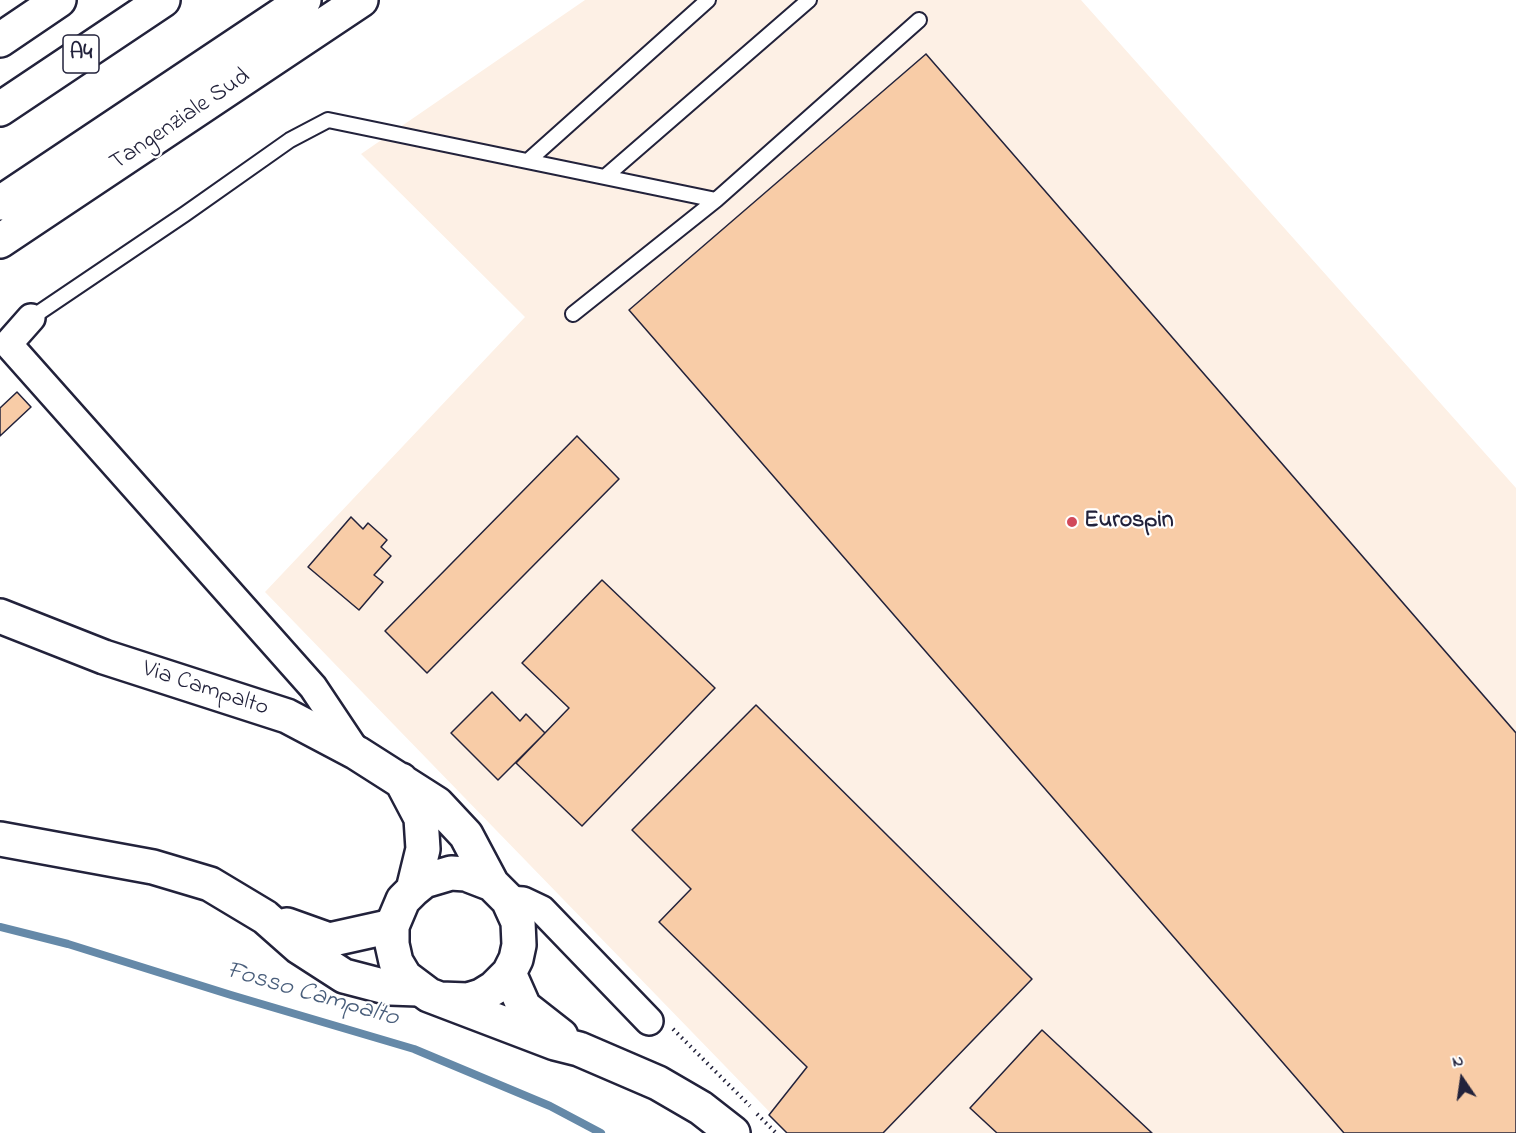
<!DOCTYPE html>
<style>
body{margin:0}
#map{position:relative;width:1516px;height:1133px;overflow:hidden;background:#fff;font-family:"Indie Flower",sans-serif}
canvas{display:block}
.north{position:absolute;left:1432px;top:1049px;width:60px;height:60px;-webkit-text-stroke:4px #fff;paint-order:stroke;rotate:347deg;font-size:16px;font-weight:700;line-height:24px;text-align:center;color:#22223b}
.north::after{content:'';display:block;margin:auto;width:21px;height:27px;background:#22223b;clip-path:polygon(50% 0,100% 100%,50% 72%,0 100%)}
</style>
<div id="map">
<canvas width="1516" height="1133"></canvas>
<div class="north">N</div>
</div>
<script>
const ctx = document.querySelector('canvas').getContext('2d');
ctx.lineJoin = 'round';
function fill(path, color) { ctx.fillStyle = color; ctx.fill(path, 'evenodd'); }
const toPath = rows => new Path2D(rows.map(r => 'M' + r).join(''));
function strokePath(path, color, width, dash) { ctx.strokeStyle = color; ctx.lineWidth = width; ctx.lineCap = dash ? 'butt' : 'round'; ctx.setLineDash(dash || []); ctx.stroke(path); }
function drawText(font, color, halo, rows, align = 'center') {
  ctx.font = font + ' "Indie Flower",sans-serif'; ctx.lineWidth = 4.5; ctx.setLineDash([]); ctx.textBaseline = 'middle'; ctx.strokeStyle = halo; ctx.fillStyle = color; for (const [text, x, y, turn = 0] of rows) {
    ctx.save(); ctx.translate(x, y); ctx.rotate((+turn || 0) * Math.PI / 180); ctx.textAlign = isNaN(turn) ? turn : align; if (halo) ctx.strokeText(text, 0, 0); ctx.fillText(text, 0, 0); ctx.restore();
  }
}
const built = toPath([
 [585,0,1081,0,1516,488,1516,1133,790,1133,265,592,525,317,361,154]
]);
const stream = toPath([
 [0,927,68,944,231,995,414,1049,550,1106,601,1133]
]);
const building = toPath([
 [926,54,1516,733,1516,1133,1344,1133,629,310,926,54],
 [17,392,31,407,0,436,0,408,17,392],
 [577,436,619,479,427,673,385,631,577,436],
 [351,517,363,529,368,523,387,540,381,547,391,556,374,575,383,582,359,610,308,567,351,517],
 [602,580,715,688,582,826,516,763,569,708,522,663,602,580],
 [492,692,520,721,526,714,545,733,498,780,451,733,492,692],
 [756,705,1032,979,883,1133,787,1133,769,1115,807,1067,659,922,691,889,632,830,756,705],
 [1042,1030,1152,1133,997,1133,970,1108,1042,1030]
]);
const path = toPath([
 [673,1029,750,1106],
 [757,1114,776,1133]
]);
const lane = toPath([
 [529,160,708,0],
 [606,176,809,0],
 [573,314,716,200],
 [31,318,185,214,290,140,328,120,716,200,919,20]
]);
const street = toPath([
 [31,318,8,344,313,687,357,753],
 [508,900,523,901,542,910,649,1021]
]);
const secondary = toPath([
 [0,616,104,657,287,716,357,753,437,804,466,835,492,884],
 [401,780,421,818,423,849,413,890],
 [509,973,524,1007,561,1036],
 [440,999,468,1000,481,996,494,988,509,973,516,959,519,945,518,922,508,900,492,884,466,874,451,873,424,881,413,890,403,900,392,926,392,944,396,962,405,977,429,995,555,1043,579,1049,658,1083,701,1108,733,1133]
]);
const highway = toPath([
 [0,40,59,0],
 [0,109,163,0],
 [0,203,304,0],
 [0,241,361,0],
 [0,839,153,867,210,884,265,917,299,947,344,976,390,988,418,989],
 [287,925,329,940,392,926]
]);
const markers = [
 [1072,522,6,"#d1495b"]
];
const shields = [
 [81,54,36]
];
const shieldNames = [
 ["A4",81,54]
];
const streetNames = [
 ["Tangenziale Sud",181,121,-34],
 ["Via Campalto",205,690,18]
];
const poiNames = [
 ["Eurospin",1084,522]
];
const waterNames = [
 ["Fosso Campalto",312,996,16]
];
fill(built, '#fdf0e5');
strokePath(stream, '#6589a8', 8);
fill(building, '#f8cca7');
strokePath(building, '#22223b', 1.5);
strokePath(lane, '#22223b', 18);
strokePath(street, '#22223b', 32);
strokePath(secondary, '#22223b', 38);
strokePath(highway, '#22223b', 38);
strokePath(path, '#22223b', 4, [1.5, 4.5]);
strokePath(lane, '#fff', 14);
strokePath(street, '#fff', 27);
strokePath(secondary, '#fff', 33);
strokePath(highway, '#fff', 33);
for (const [x, y, r, color] of markers) { const dot = new Path2D(); dot.arc(x, y, r, 0, 2 * Math.PI); ctx.fillStyle = color; ctx.fill(dot); strokePath(dot, '#fff', 2); }
for (const [x, y, w] of shields) { const box = new Path2D(); box.roundRect(x - w / 2, y - 19, w, 38, 4.5); ctx.fillStyle = '#fff'; ctx.fill(box); strokePath(box, '#22223b', 1.5); }
drawText('bold 22px', '#22223b', null, shieldNames);
drawText('24px', '#22223b', '#fff', streetNames);
drawText('bold 24px', '#22223b', '#fff', poiNames, 'left');
drawText('italic 26px', '#495e7b', '#fff', waterNames);
</script>
